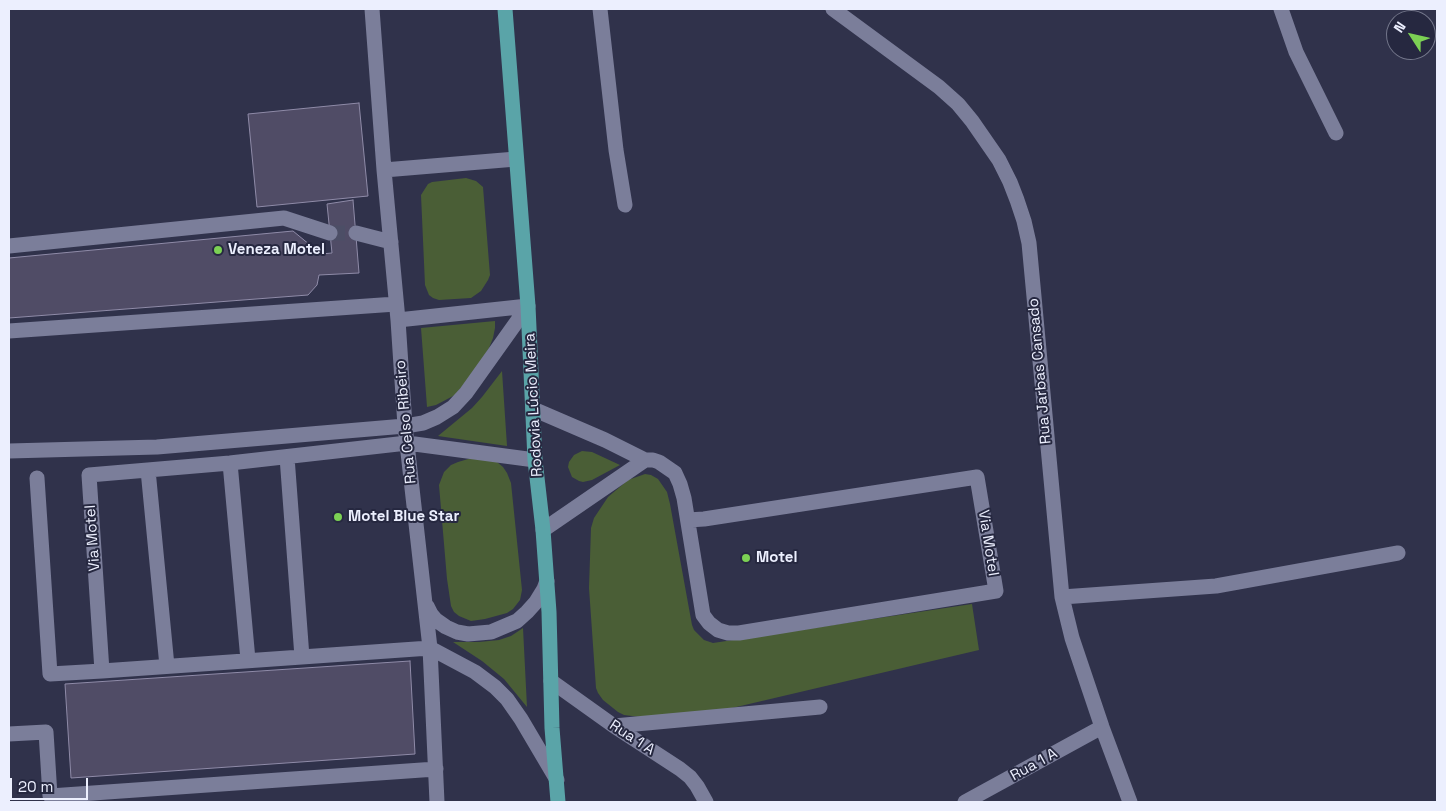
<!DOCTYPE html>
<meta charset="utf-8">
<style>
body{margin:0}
#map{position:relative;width:1446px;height:811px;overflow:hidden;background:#30324b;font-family:"Space Grotesk",sans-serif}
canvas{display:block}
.frame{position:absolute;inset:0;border:10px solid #eceffe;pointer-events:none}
.north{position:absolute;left:1386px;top:10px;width:50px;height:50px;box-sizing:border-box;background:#262840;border:1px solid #75788c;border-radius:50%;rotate:305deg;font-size:14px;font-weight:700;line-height:20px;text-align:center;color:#eceffe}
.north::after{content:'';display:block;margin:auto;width:18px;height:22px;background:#7cd154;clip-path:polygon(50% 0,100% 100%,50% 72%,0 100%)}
.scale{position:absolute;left:10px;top:778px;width:78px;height:22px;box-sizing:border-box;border:2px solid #eceffe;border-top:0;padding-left:6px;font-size:15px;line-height:18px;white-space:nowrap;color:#eceffe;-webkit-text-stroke:4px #262840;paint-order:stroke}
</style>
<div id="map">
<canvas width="1446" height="811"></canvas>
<div class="frame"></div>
<div class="north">N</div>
<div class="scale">20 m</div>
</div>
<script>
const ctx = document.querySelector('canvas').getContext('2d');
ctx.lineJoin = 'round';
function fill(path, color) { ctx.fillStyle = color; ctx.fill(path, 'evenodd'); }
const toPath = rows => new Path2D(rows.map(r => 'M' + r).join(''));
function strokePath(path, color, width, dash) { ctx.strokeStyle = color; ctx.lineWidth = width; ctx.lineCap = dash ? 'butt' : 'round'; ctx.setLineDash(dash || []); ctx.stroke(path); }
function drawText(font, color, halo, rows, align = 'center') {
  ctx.font = font + ' "Space Grotesk",sans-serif'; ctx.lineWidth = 4; ctx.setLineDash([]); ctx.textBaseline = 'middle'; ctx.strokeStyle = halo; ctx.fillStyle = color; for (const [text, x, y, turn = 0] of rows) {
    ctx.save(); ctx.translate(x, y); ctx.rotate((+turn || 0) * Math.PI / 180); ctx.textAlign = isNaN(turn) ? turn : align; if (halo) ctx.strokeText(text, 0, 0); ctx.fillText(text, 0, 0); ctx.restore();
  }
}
const green = toPath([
 [466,178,476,181,483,187,490,275,488,280,481,291,471,298,439,300,433,298,429,295,425,285,421,195,428,184,432,182],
 [495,321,495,328,493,338,489,348,474,372,455,395,436,405,427,407,421,328],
 [502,371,507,446,438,436,472,408,482,397],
 [582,451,592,452,620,465,592,480,583,482,579,481,572,477,568,467,569,462,574,455],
 [475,457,497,462,503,467,507,473,511,483,522,590,520,600,513,609,507,613,485,619,471,621,459,616,454,612,451,606,447,579,439,485,444,472,451,465,458,462],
 [645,474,651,475,658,479,667,492,670,504,692,625,694,630,704,640,713,643,972,604,979,650,715,712,640,717,624,715,618,712,603,700,598,693,596,688,589,588,591,528,594,518,608,497,628,480],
 [523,628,527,707,504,679,482,661,453,642,479,642,499,640,511,636]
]);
const building = toPath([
 [359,103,368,196,257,207,248,114,359,103],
 [353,200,359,273,319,275,317,285,308,295,9,318,9,258,293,231,321,254,332,253,327,204,353,200],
 [410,661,415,754,71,778,65,684,410,661]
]);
const minorTunnel = toPath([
 [330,233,356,233]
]);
const minor = toPath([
 [372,9,384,170,398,320,405,426,430,648,437,802],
 [600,9,616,150,625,205],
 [833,9,939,87,958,104,972,121,999,160,1010,182,1017,200,1024,221,1029,243,1062,597,1072,638,1102,727,1130,802],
 [1281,9,1296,52,1336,133],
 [384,170,516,159],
 [356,233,391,242],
 [9,246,284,218,330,233],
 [398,320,528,306],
 [9,331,396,304],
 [533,409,605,440,645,460,653,460,659,462,675,473,680,484,684,498,703,615,709,623,718,630,728,633,739,633,996,591,977,477,704,519,688,520],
 [9,451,157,447,405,426,423,423,437,417,453,407,466,393,528,306],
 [287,457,302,657],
 [230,463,248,660],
 [148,470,167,666],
 [37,478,50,674,102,671,89,475,230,463,407,443,535,460],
 [543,530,645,460],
 [1062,597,1216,586,1398,553],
 [427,606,431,614,436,620,446,627,457,632,468,634,491,632,517,621,527,612,536,602,544,589,547,581],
 [430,648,475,672,495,687,507,699,521,719,557,780],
 [102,671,430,648],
 [551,681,614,726,680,769,690,777,697,786,706,802],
 [614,726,820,707],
 [9,734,46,732,50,796,436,769],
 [965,802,1102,727]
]);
const major = toPath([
 [505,9,528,306,535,460,543,530,549,612,552,728,558,802]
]);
const markers = [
 [218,250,5,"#7cd154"],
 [338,517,5,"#7cd154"],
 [746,558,5,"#7cd154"]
];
const poiNames = [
 ["Veneza Motel",228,250],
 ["Motel Blue Star",348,517],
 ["Motel",756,558]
];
const streetNames = [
 ["Rua Jarbas Cansado",1040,371,-95],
 ["Rodovia Lúcio Meira",534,405,-93],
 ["Rua Celso Ribeiro",406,422,-95],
 ["Via Motel",93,538,-94],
 ["Via Motel",988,543,81],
 ["Rua 1 A",632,738,33],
 ["Rua 1 A",1034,765,-29]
];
fill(green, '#4a5e36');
fill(building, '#504c66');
strokePath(building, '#8f8ba8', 1);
strokePath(minorTunnel, '#4c4e66', 15, [15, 8]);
strokePath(minor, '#7b7e9a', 15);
strokePath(major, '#5aa4a8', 15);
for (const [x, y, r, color] of markers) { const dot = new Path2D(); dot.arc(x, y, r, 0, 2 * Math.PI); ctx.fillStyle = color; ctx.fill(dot); strokePath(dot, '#262840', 2); }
drawText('bold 15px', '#eceffe', '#262840', poiNames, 'left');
drawText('15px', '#eceffe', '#262840', streetNames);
</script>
